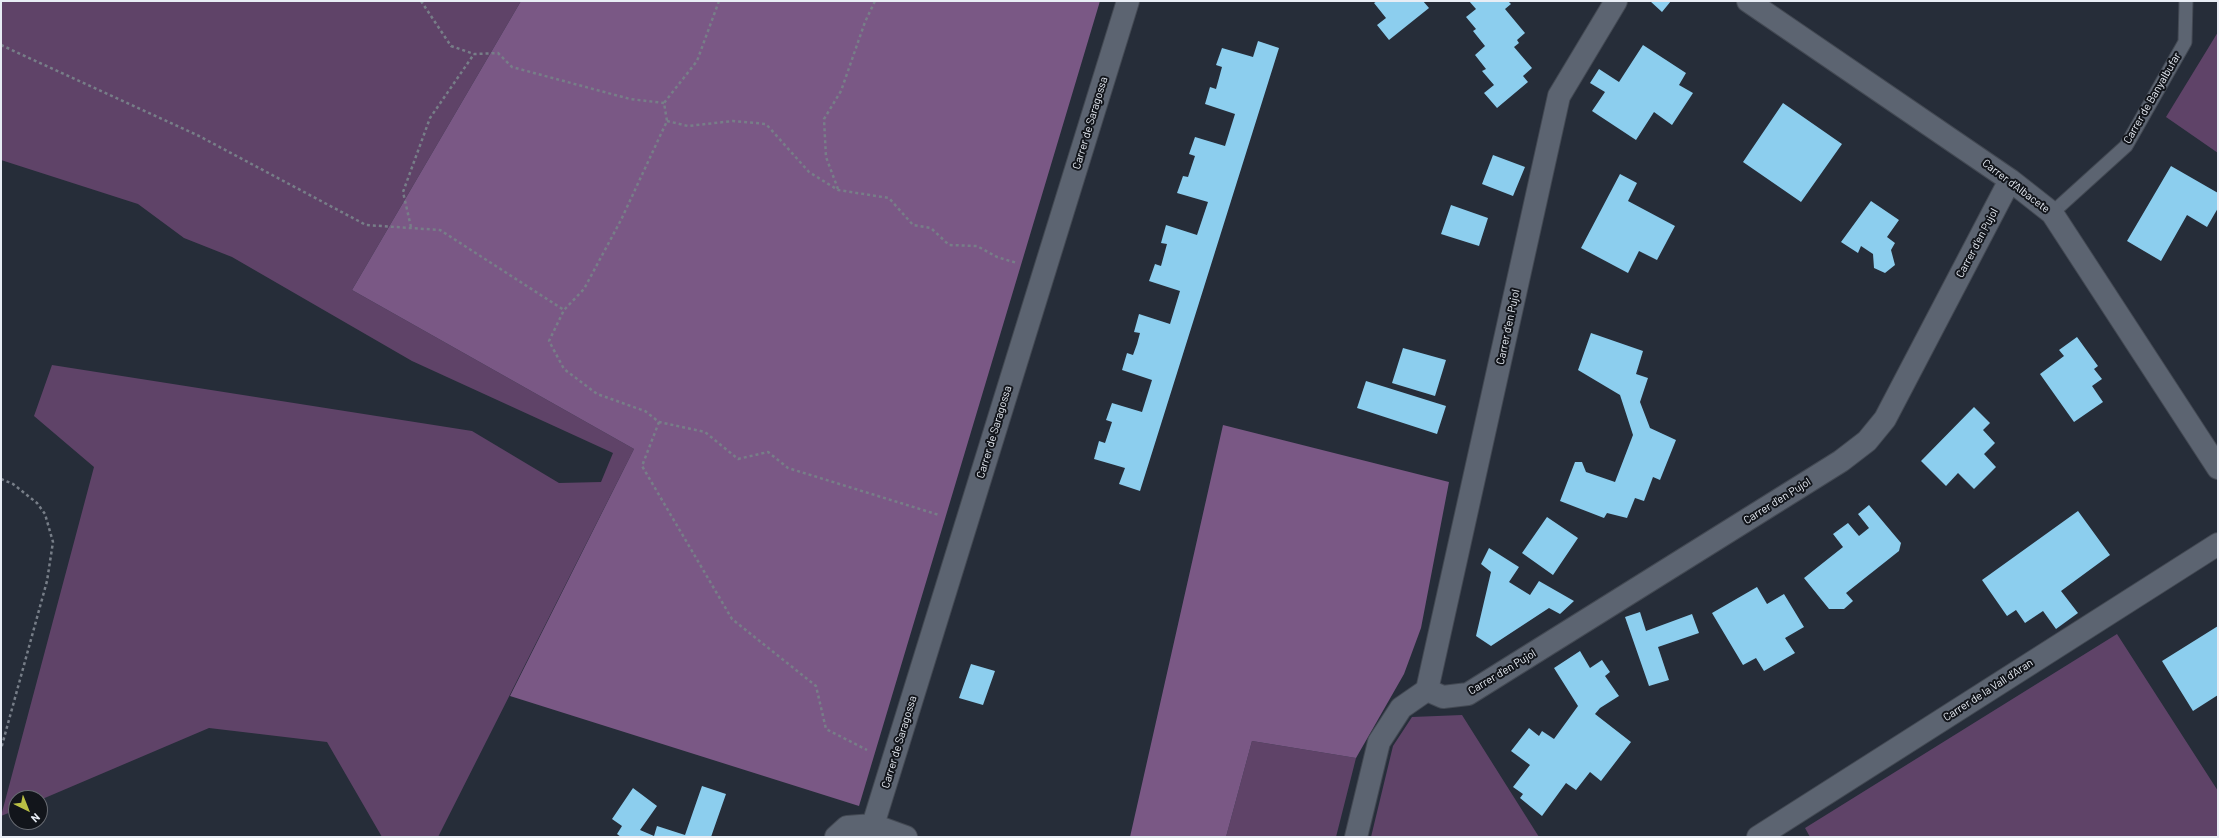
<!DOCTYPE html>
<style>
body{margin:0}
#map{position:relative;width:2219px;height:838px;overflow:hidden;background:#262d39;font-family:Barlow,sans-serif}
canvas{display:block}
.frame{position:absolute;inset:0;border:2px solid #e8edf5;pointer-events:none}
.north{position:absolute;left:8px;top:790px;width:40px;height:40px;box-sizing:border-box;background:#12151b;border:1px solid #686b72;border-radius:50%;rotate:137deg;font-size:11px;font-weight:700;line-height:16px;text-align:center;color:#e8edf5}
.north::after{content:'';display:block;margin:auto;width:14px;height:18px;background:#bac045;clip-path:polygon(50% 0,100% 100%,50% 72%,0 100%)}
</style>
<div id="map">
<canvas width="2219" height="838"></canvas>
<div class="frame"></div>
<div class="north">N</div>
</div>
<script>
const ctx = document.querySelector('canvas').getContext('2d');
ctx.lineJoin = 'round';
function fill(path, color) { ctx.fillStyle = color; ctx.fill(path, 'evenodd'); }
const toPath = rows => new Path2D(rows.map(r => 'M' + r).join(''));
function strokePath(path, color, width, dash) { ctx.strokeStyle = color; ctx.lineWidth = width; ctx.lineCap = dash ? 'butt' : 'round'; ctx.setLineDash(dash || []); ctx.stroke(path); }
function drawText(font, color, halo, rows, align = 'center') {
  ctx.font = font + ' Barlow,sans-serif'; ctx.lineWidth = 4; ctx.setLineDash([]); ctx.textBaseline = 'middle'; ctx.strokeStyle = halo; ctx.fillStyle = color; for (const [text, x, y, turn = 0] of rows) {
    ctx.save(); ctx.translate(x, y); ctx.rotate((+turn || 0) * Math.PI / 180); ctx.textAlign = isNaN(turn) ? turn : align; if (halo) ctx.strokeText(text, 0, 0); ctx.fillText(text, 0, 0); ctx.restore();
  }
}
const green = toPath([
 [1,1,521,1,352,290,634,449,438,837,382,837,327,742,209,728,40,800,40,798,16,798,16,810,1,816,94,467,34,416,52,365,472,431,559,483,601,482,613,453,412,361,232,257,184,238,138,204,1,160],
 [2218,32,2218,153,2166,117],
 [2117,634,2218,791,2218,837,1810,837,1805,828],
 [1462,715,1539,837,1371,837,1393,746,1412,717],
 [1252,741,1356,758,1336,837,1226,837]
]);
const forest = toPath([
 [521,1,1100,1,859,806,510,696,634,449,352,290],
 [1223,425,1449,482,1421,628,1404,674,1356,758,1252,741,1226,837,1130,837]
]);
const building = toPath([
 [1377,1,1423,1,1429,8,1389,40,1377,25,1386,18,1374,3],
 [1469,1,1508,1,1511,4,1505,9,1525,33,1517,40,1519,43,1514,47,1532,68,1523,76,1528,82,1497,108,1484,93,1494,85,1482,71,1486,69,1475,55,1485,46,1473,31,1476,29,1466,17,1476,9],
 [1650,1,1671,1,1662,12],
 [1258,41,1279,48,1140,491,1119,484,1125,468,1094,459,1099,441,1105,443,1112,422,1106,420,1112,403,1142,412,1152,380,1122,370,1127,353,1133,355,1137,344,1140,333,1134,332,1139,314,1170,324,1180,291,1149,281,1155,264,1161,266,1167,244,1161,243,1166,225,1197,235,1208,202,1177,193,1183,176,1188,177,1195,156,1189,154,1195,137,1225,146,1235,114,1205,104,1210,87,1216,89,1222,67,1216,65,1222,48,1253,57],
 [1643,45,1686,73,1679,85,1693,93,1672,125,1654,112,1636,140,1592,111,1605,92,1590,83,1599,69,1619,82],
 [1783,103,1842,144,1801,202,1743,162],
 [1493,155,1525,167,1513,196,1482,184],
 [2171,166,2218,193,2218,208,2207,227,2187,215,2161,261,2127,241],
 [1620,174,1637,183,1628,201,1675,226,1657,260,1639,251,1628,273,1581,248],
 [1871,201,1899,220,1887,237,1895,243,1891,250,1895,265,1885,273,1874,268,1873,254,1861,246,1858,253,1841,242],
 [1451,205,1488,218,1479,246,1441,234],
 [1591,333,1643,351,1636,374,1648,378,1640,402,1650,428,1676,440,1660,480,1653,477,1644,501,1635,498,1627,518,1607,513,1604,518,1560,501,1575,462,1582,462,1586,472,1615,482,1633,435,1620,395,1578,370],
 [2077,337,2098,366,2094,369,2102,379,2092,386,2103,402,2074,422,2040,374,2064,356,2059,350],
 [1403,348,1446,360,1435,396,1392,383],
 [1366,381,1446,406,1437,434,1357,408],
 [1974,407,1990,423,1983,430,1995,443,1984,454,1996,467,1974,489,1958,473,1946,486,1921,461],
 [1869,505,1901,543,1899,551,1846,593,1853,601,1844,609,1829,609,1804,578,1843,547,1833,534,1848,523,1859,536,1869,528,1858,514],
 [2078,511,2110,555,2061,591,2078,613,2056,629,2043,611,2025,623,2016,610,2007,616,1982,580],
 [1547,517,1578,538,1553,575,1522,553],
 [1489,548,1519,567,1509,582,1530,595,1539,581,1574,601,1560,614,1549,608,1491,646,1476,636,1491,572,1481,564],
 [1757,587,1767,604,1784,594,1804,627,1785,638,1795,653,1764,671,1756,658,1743,665,1712,613],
 [1640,612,1646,631,1692,614,1699,633,1658,647,1669,680,1649,686,1625,617],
 [2218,626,2218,695,2193,711,2162,661],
 [1580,651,1590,668,1602,660,1610,672,1605,676,1619,696,1600,708,1595,714,1631,742,1601,781,1590,772,1576,790,1566,783,1542,816,1520,798,1523,794,1513,787,1530,765,1511,751,1529,728,1539,736,1542,731,1554,739,1578,706,1554,668],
 [971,664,995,671,983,705,959,698],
 [702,786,726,794,711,837,621,837,617,834,622,826,612,819,633,788,657,806,640,830,654,836,657,826,685,835]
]);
const path = toPath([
 [421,1,451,46,474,54,498,53,512,67,630,99,664,103],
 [719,1,697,61,664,103,667,121,621,220,584,289,564,310,549,341,564,369,597,394,645,411,659,422,705,432,738,459,768,452,788,468,939,515],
 [1,45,199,136,366,225,440,230,564,310],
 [667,121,688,126,733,121,766,124,809,172,838,190,889,198,913,225,931,228,949,245,977,246,997,257,1017,263],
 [838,189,826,157,824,119,841,91,865,22,875,1],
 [411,227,403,192,430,118,474,54],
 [659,422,642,466,732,619,816,686,826,729,867,750],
 [1,479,13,484,37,503,45,514,53,542,47,581,1,749]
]);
const lane = toPath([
 [2052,213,2126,146,2185,42,2186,1]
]);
const street = toPath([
 [1616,1,1559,96,1427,690,1443,697,1468,694,1841,461,1867,441,1885,419,2010,180],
 [1748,1,2010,180,2052,213,2218,468],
 [873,825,906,837],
 [836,837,847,827,873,825,1128,1],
 [1356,837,1379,742,1401,708,1427,690],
 [1758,837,2218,544]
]);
const streetNames = [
 ["Carrer de Banyalbufar",2152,98,-60],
 ["Carrer de Saragossa",1090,123,-73],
 ["Carrer d'Albacete",2016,186,37],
 ["Carrer d'en Pujol",1977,243,-62],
 ["Carrer d'en Pujol",1508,327,-78],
 ["Carrer de Saragossa",994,432,-73],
 ["Carrer d'en Pujol",1777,501,-32],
 ["Carrer d'en Pujol",1502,672,-31],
 ["Carrer de la Vall d'Aran",1988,690,-33],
 ["Carrer de Saragossa",899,742,-73]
];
fill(green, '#5f4368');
fill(forest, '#7a5885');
fill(building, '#8cceee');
strokePath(lane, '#434953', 15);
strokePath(street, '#434953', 24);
strokePath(path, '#777e88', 2.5, [3, 3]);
strokePath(lane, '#5c6471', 13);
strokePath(street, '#5c6471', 22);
drawText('11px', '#e8edf5', '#12151b', streetNames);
</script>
